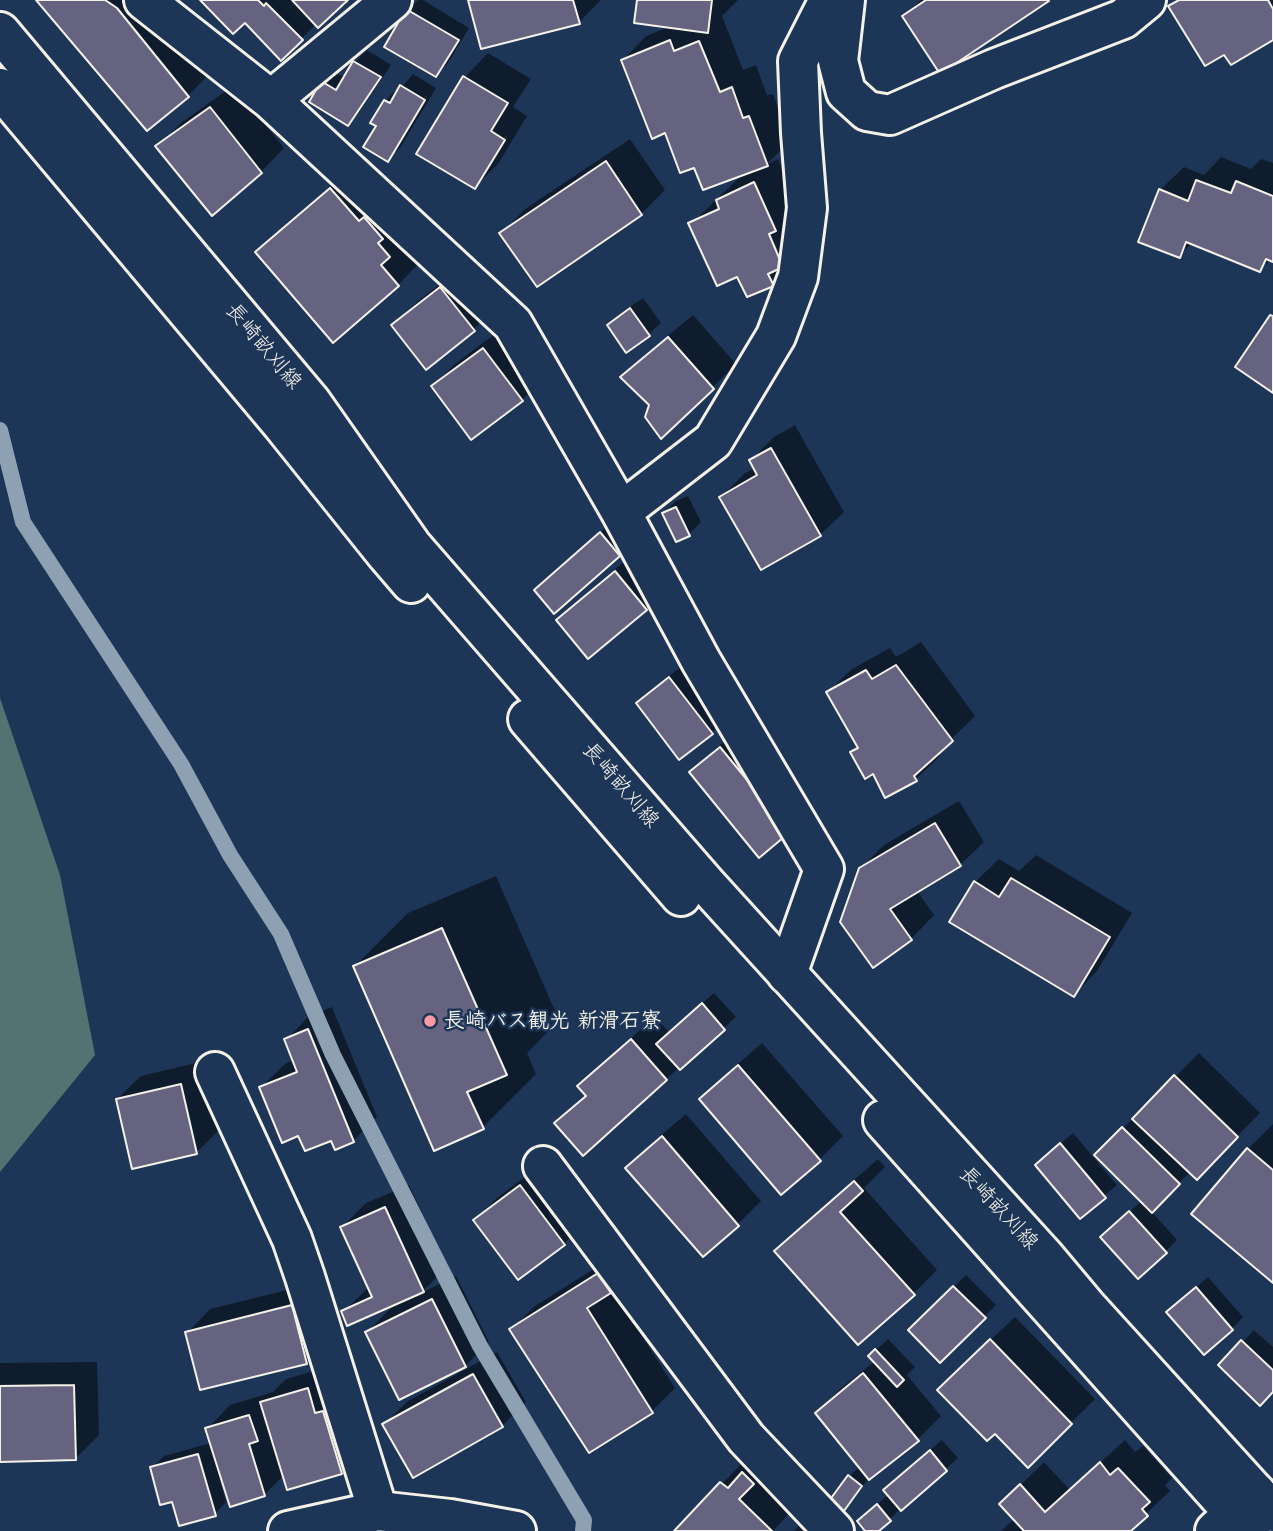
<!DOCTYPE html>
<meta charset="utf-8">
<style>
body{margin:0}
canvas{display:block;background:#1d3557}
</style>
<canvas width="1273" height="1531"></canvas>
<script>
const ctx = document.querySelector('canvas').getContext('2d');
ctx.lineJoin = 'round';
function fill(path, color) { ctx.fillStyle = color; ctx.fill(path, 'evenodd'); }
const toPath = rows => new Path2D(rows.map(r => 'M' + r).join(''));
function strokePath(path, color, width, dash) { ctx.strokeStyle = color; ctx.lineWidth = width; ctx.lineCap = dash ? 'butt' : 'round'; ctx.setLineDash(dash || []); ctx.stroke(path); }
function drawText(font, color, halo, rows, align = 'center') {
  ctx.font = font + ' Mali,"Klee One",sans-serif'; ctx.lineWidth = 5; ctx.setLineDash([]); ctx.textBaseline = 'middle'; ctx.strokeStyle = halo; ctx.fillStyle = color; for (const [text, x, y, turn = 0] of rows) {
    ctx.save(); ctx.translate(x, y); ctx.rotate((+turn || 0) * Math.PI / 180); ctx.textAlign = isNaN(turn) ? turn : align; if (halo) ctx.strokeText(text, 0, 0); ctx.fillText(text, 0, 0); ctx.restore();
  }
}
const green = toPath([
 [0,698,60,875,95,1055,0,1172]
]);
const shadow = toPath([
 [38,0,153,0,211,72,188,96],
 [202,0,346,0,316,24,301,39,245,21],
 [418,0,423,0,469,28,448,63,436,75,387,46,408,10],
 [469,0,601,0,579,22],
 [639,0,738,0,722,16,743,70,756,65,767,95,773,94,791,140,767,164,778,159,798,206,796,261,773,284,738,275,691,224,745,172,695,166,666,131,623,60,646,36,672,26],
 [921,0,1048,0,904,17],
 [1177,0,1273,0,1273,38,1224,53,1170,7],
 [367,50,391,65,359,112,348,124,323,82,334,71,345,78,355,62],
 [488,53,531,79,513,107,527,116,498,164,475,187,419,153,465,77],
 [413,74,436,88,400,148,388,159,378,126,385,101,397,89,399,90],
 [234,85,284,148,261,172,157,147,181,123],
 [630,139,665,190,641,214,537,284,502,233,525,209],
 [1221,157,1251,169,1261,159,1273,163,1273,260,1271,259,1260,270,1192,243,1179,256,1160,190,1184,167,1204,175],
 [354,166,421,261,398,285,333,341,257,253,281,229],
 [464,265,497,306,474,329,426,367,393,325,417,302],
 [643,298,661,323,649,334,627,350,609,325,621,313],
 [693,315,736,364,712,388,652,404,623,377,646,354],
 [507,325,545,376,522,400,433,386,456,363],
 [795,425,844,512,820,535,721,497,745,473,755,468,751,460,774,437],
 [688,496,701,522,689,534,677,539,664,513,676,501],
 [612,522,630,543,619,555,548,579],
 [639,549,669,585,646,609,559,620,582,597],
 [921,642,975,716,938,752,940,756,916,779,886,796,874,772,852,753,859,746,828,692,852,669,890,648,896,657],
 [682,666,723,721,712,732,680,757,638,703,650,691],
 [744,725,812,807,789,831,691,773,715,749],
 [959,801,984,842,960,865,917,891,934,915,911,939,860,869,884,845],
 [1036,855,1132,913,1097,971,1074,995,975,882,999,859,1019,871],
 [496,876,559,1020,527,1053,536,1074,483,1127,355,966,408,913],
 [714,993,736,1017,583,1153,557,1123,587,1094,580,1087,603,1063,655,1017,669,1032],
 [332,1007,377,1117,353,1141,299,1134,261,1087,285,1064,294,1060,286,1040,309,1016],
 [762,1043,843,1136,819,1160,701,1099,724,1076],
 [1199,1053,1260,1113,1220,1154,1190,1172,1151,1211,1177,1240,1165,1252,1114,1225,1142,1201,1096,1155],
 [204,1061,220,1129,196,1153,117,1099,141,1076],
 [686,1114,761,1201,738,1224,703,1255,628,1168,651,1144],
 [1273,1124,1273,1281,1194,1213,1248,1149],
 [1073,1133,1117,1185,1080,1217,1049,1153],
 [878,1159,885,1167,864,1188,937,1270,914,1293,858,1343,777,1251,800,1228],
 [544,1163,587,1220,564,1244,475,1220,498,1197],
 [409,1185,447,1267,421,1293,456,1276,489,1342,462,1369,367,1332,396,1303,343,1312,369,1287,342,1227,366,1203],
 [622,1251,612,1289,675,1388,652,1411,511,1330,535,1306],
 [966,1275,996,1305,940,1361,911,1330],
 [1208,1277,1243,1317,1232,1329,1180,1301],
 [315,1283,330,1338,306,1362,187,1333,210,1309],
 [1015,1317,1095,1399,1028,1465,963,1366],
 [1254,1330,1273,1347,1273,1390,1220,1365],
 [888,1339,915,1367,907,1375,941,1416,917,1440,868,1479,855,1497,844,1509,849,1477,860,1466,817,1413,840,1389,875,1361,870,1356],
 [497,1352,526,1402,502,1426,384,1424,408,1401],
 [97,1362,99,1435,75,1459,0,1460,0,1363],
 [331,1366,365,1449,341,1472,284,1475,264,1495,224,1480,220,1481,226,1502,215,1514,173,1500,152,1468,164,1456,211,1443,207,1429,230,1405,273,1392,286,1379],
 [942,1440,958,1458,876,1531,868,1531,871,1509,890,1494,897,1478],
 [1125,1440,1135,1452,1143,1446,1172,1478,1165,1485,1170,1491,1128,1531,1001,1531,1015,1518,1001,1504,1044,1462,1070,1490],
 [745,1460,795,1507,773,1531,676,1531],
 [818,1507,847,1531,794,1531]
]);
const stream = toPath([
 [0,430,23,522,181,764,230,855,281,934,333,1055,480,1346,584,1520,583,1531]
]);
const building = toPath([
 [36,0,105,0,117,8,189,97,147,131,36,0],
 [200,0,258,0,264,6,266,3,303,40,281,61,245,23,233,34,200,0],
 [292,0,348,0,318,28,292,0],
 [468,0,573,0,580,24,481,49,468,0],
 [637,0,712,0,708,33,634,23,637,0],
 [926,0,1048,0,1049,1,940,74,902,16,926,0],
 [1179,0,1268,0,1273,9,1273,40,1231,65,1224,55,1205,66,1168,6,1179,0],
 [406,9,459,40,436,77,384,47,406,9],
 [670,40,674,51,699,41,720,92,732,87,743,118,749,116,768,166,703,190,694,168,680,173,665,133,652,139,621,60,670,40],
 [353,61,381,77,348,126,309,102,321,81,336,90,353,61],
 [463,76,508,103,491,131,505,140,475,189,416,154,463,76],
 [400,85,425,100,388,162,363,147,376,126,370,123,384,100,390,103,400,85],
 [210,107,262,173,212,216,155,146,210,107],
 [606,161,642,215,537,287,499,233,606,161],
 [1196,180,1231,193,1236,181,1273,196,1273,262,1266,259,1260,272,1186,242,1180,258,1138,242,1159,189,1188,201,1196,180],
 [754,182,776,231,769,234,783,267,768,274,774,286,747,297,737,277,717,286,688,223,719,209,716,200,754,182],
 [330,188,359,221,364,217,383,239,378,243,390,257,381,265,399,286,333,343,255,252,330,188],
 [440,287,475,331,426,370,391,325,440,287],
 [630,308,650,336,626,353,607,325,630,308],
 [1270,315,1273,316,1273,393,1235,367,1270,315],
 [668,337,714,389,661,439,645,417,649,405,620,377,668,337],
 [483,348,523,401,471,440,431,386,483,348],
 [771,448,821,536,761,570,719,497,757,475,749,460,771,448],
 [676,507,690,536,676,542,662,513,676,507],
 [600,532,620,556,554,614,534,590,600,532],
 [615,571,647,610,588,659,556,620,615,571],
 [896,665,953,741,914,776,917,781,885,798,873,774,865,779,850,752,858,748,826,692,866,670,872,679,896,665],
 [669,677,713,734,679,760,636,703,669,677],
 [720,747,790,832,759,858,689,772,720,747],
 [935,823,961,866,890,909,912,940,873,968,840,922,859,868,935,823],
 [1011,878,1110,937,1074,997,949,922,974,881,999,897,1011,878],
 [442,928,507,1075,467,1092,484,1129,434,1151,353,966,442,928],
 [702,1003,725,1030,680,1070,656,1044,702,1003],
 [308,1029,354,1142,335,1150,331,1141,305,1151,298,1136,282,1143,259,1087,297,1072,284,1039,308,1029],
 [631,1039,667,1080,583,1156,554,1123,586,1096,577,1086,631,1039],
 [738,1065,821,1161,781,1195,699,1099,738,1065],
 [1174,1075,1238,1137,1197,1180,1132,1119,1174,1075],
 [181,1084,197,1154,132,1169,116,1099,181,1084],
 [1122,1127,1180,1184,1152,1213,1094,1155,1122,1127],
 [662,1136,739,1226,703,1257,625,1168,662,1136],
 [1060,1143,1106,1198,1080,1219,1035,1165,1060,1143],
 [1247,1148,1273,1170,1273,1283,1191,1214,1247,1148],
 [854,1181,863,1191,840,1212,915,1295,858,1345,774,1251,854,1181],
 [520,1185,565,1245,518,1280,473,1220,520,1185],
 [385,1207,424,1292,347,1326,341,1311,372,1297,340,1227,385,1207],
 [1129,1211,1167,1253,1138,1279,1100,1237,1129,1211],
 [598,1273,611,1293,587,1308,653,1413,589,1453,509,1329,598,1273],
 [953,1286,986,1318,940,1363,908,1330,953,1286],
 [1196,1287,1233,1330,1204,1355,1166,1312,1196,1287],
 [432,1299,466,1367,399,1400,365,1332,432,1299],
 [292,1305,307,1364,200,1390,185,1332,292,1305],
 [990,1339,1072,1424,1028,1468,995,1434,987,1441,937,1390,990,1339],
 [1241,1340,1273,1370,1273,1392,1260,1406,1218,1365,1241,1340],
 [875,1349,904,1380,897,1387,868,1356,875,1349],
 [863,1373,919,1441,869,1480,815,1413,863,1373],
 [473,1374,503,1427,413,1478,382,1424,473,1374],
 [74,1385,76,1460,0,1462,0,1386,74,1385],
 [308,1388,315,1413,323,1411,342,1474,287,1490,260,1402,308,1388],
 [249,1415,258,1441,249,1444,265,1496,230,1507,205,1428,249,1415],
 [930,1450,947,1471,901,1511,883,1490,930,1450],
 [198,1454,216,1516,179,1526,172,1502,160,1505,150,1467,198,1454],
 [1100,1462,1110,1475,1118,1468,1150,1502,1142,1509,1148,1516,1131,1531,1024,1531,999,1504,1020,1484,1045,1512,1100,1462],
 [742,1472,754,1484,739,1499,772,1531,674,1531,720,1482,728,1488,742,1472],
 [848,1475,862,1486,844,1511,829,1501,848,1475],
 [877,1504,891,1521,879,1531,865,1531,857,1521,877,1504]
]);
const street = toPath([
 [144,0,271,100,513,324,621,512,701,661,824,869,787,974],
 [845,0,838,61,846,92,867,111,890,115,994,69,1123,19,1146,0],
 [271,100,392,0],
 [621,512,713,441,776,336,798,277,807,208,801,133,798,61,829,0],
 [215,1072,292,1239,305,1277,378,1511],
 [543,1166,746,1438,834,1531]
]);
const secondary = toPath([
 [288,1531,378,1511,450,1519,516,1531],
 [1215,1531,1256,1493]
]);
const primary = toPath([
 [0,32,311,402,412,546,706,884,1044,1256,1086,1306,1273,1512],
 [0,88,282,424,387,555,411,583],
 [528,719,681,896],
 [883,1120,1250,1531]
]);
const markers = [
 [430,1021,7,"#ff9aa2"]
];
const streetNames = [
 ["長崎畝刈線",264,346,50],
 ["長崎畝刈線",621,785,49],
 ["長崎畝刈線",999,1208,47]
];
const poiNames = [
 ["長崎バス観光 新滑石寮",444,1021]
];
fill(green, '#537271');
fill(shadow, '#0007');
strokePath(stream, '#8da1b3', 16);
fill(building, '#666381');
strokePath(building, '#f4f1e8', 2);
strokePath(street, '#f4f1e8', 44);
strokePath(secondary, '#f4f1e8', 44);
strokePath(primary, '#f4f1e8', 44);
strokePath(street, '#1d3557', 38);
strokePath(secondary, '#1d3557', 38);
strokePath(primary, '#1d3557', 38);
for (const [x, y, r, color] of markers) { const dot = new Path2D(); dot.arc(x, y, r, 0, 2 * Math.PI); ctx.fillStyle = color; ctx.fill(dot); strokePath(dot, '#1d3557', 2.5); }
drawText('21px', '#f4f1e8', '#1d3557', streetNames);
drawText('bold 21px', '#f4f1e8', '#1d3557', poiNames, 'left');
</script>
